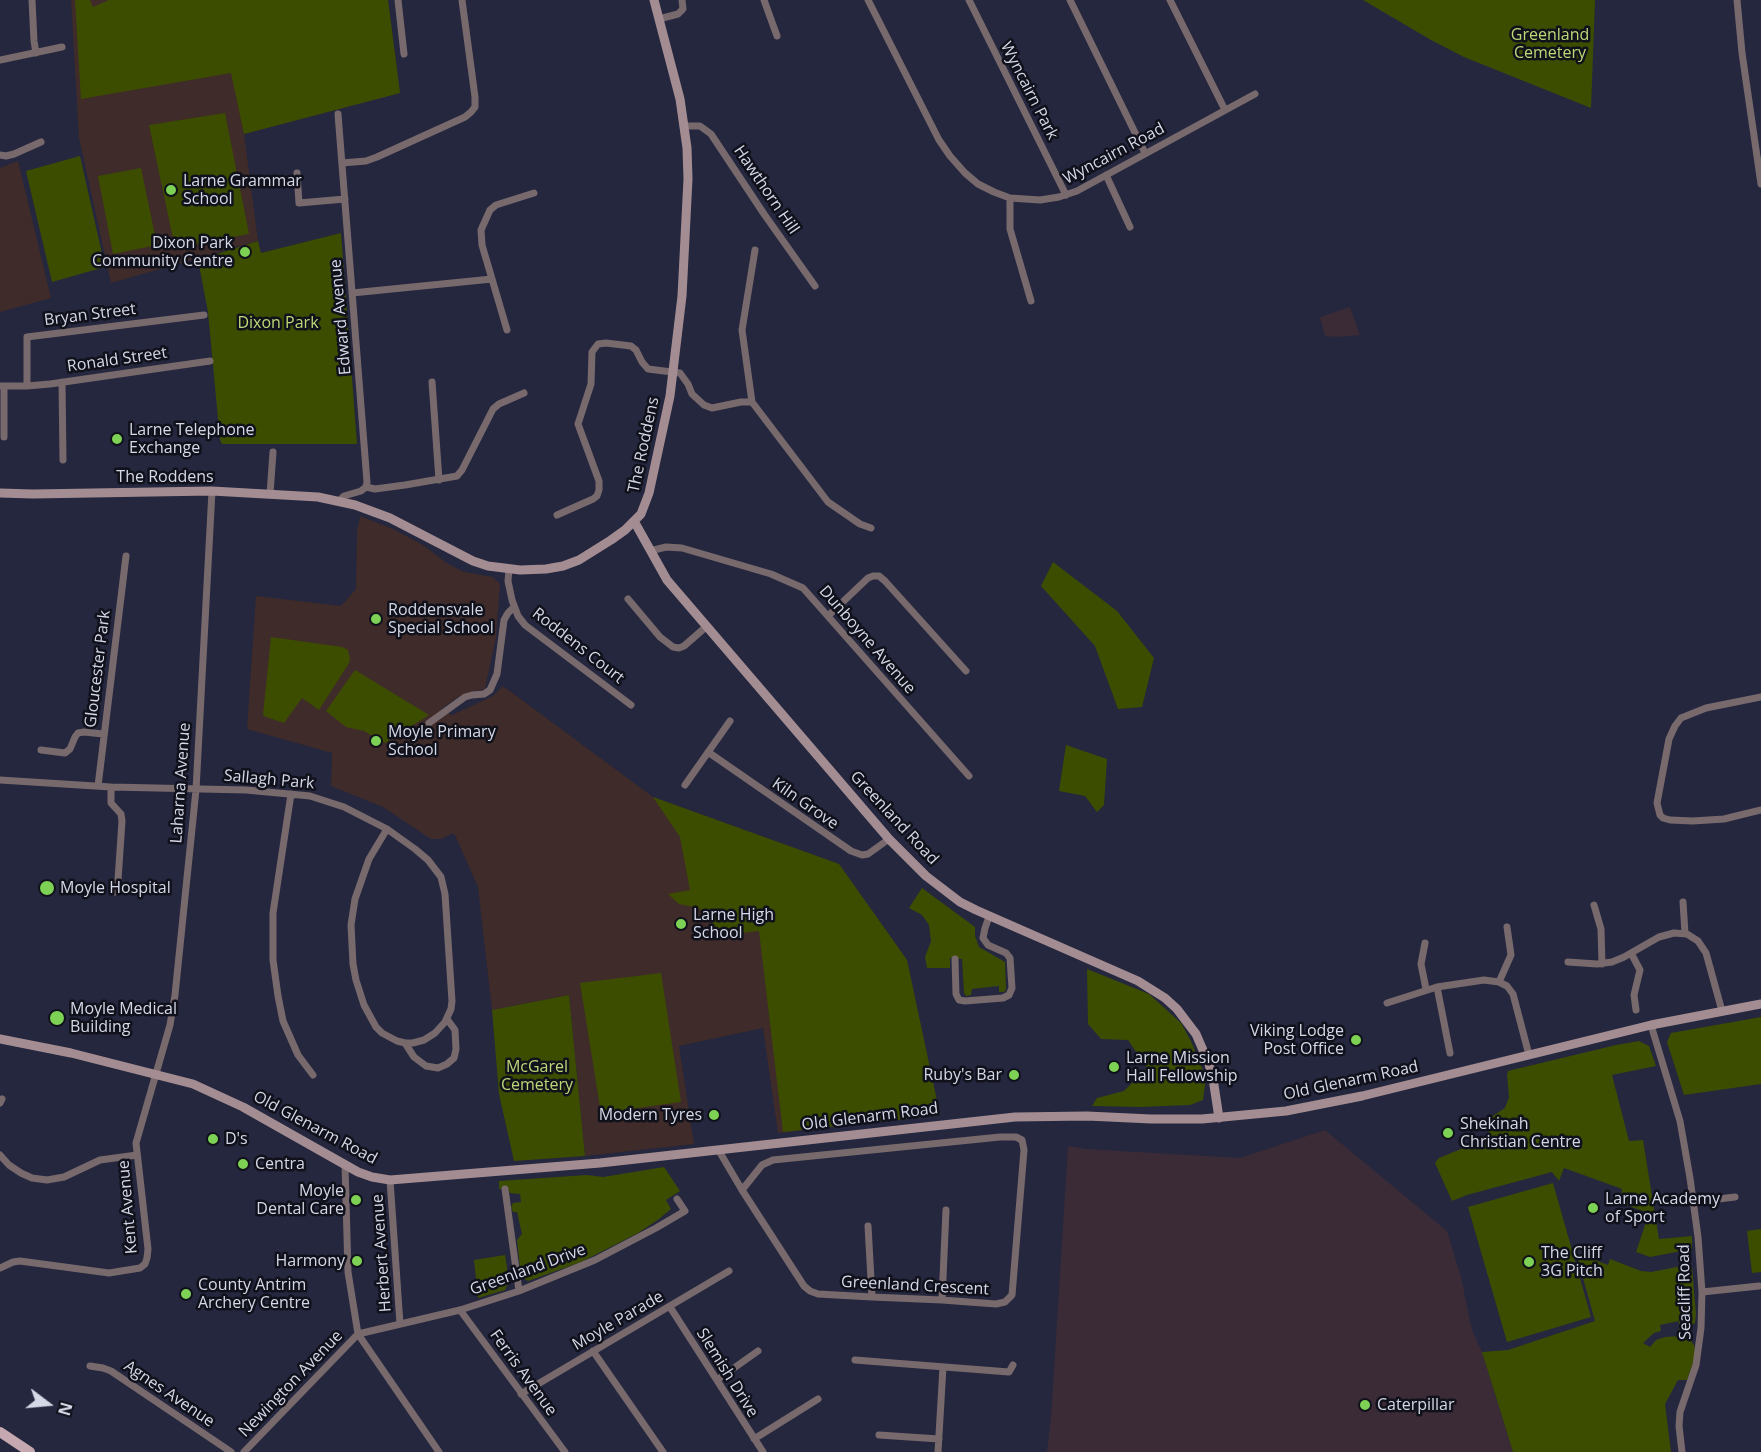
<!DOCTYPE html>
<style>
body{margin:0}
#map{position:relative;width:1761px;height:1452px;overflow:hidden;background:#24273e;font-family:"Open Sans",sans-serif}
canvas{display:block}
.north{position:absolute;left:18px;top:1374px;width:60px;height:60px;-webkit-text-stroke:4px #10111b;paint-order:stroke;rotate:106deg;font-size:16px;font-weight:700;line-height:24px;text-align:center;color:#d5d8e7}
.north::after{content:'';display:block;margin:auto;width:21px;height:27px;background:#d5d8e7;clip-path:polygon(50% 0,100% 100%,50% 72%,0 100%)}
</style>
<div id="map">
<canvas width="1761" height="1452"></canvas>
<div class="north">N</div>
</div>
<script>
const ctx = document.querySelector('canvas').getContext('2d');
ctx.lineJoin = 'round';
function fill(path, color) { ctx.fillStyle = color; ctx.fill(path, 'evenodd'); }
const toPath = rows => new Path2D(rows.map(r => 'M' + r).join(''));
function strokePath(path, color, width, dash) { ctx.strokeStyle = color; ctx.lineWidth = width; ctx.lineCap = dash ? 'butt' : 'round'; ctx.setLineDash(dash || []); ctx.stroke(path); }
function drawText(font, color, halo, rows, align = 'center') {
  ctx.font = font + ' "Open Sans",sans-serif'; ctx.lineWidth = 5; ctx.setLineDash([]); ctx.textBaseline = 'middle'; ctx.strokeStyle = halo; ctx.fillStyle = color; for (const [text, x, y, turn = 0] of rows) {
    ctx.save(); ctx.translate(x, y); ctx.rotate((+turn || 0) * Math.PI / 180); ctx.textAlign = isNaN(turn) ? turn : align; if (halo) ctx.strokeText(text, 0, 0); ctx.fillText(text, 0, 0); ctx.restore();
  }
}
const industrial = toPath([
 [1350,307,1360,335,1338,337,1325,336,1320,317],
 [1325,1130,1447,1231,1461,1277,1472,1330,1482,1352,1513,1452,1047,1452,1051,1418,1068,1146,1086,1149,1240,1158]
]);
const education = toPath([
 [71,0,388,0,400,93,244,134,258,241,111,283,79,138],
 [18,161,51,298,0,312,0,168],
 [360,516,393,529,423,545,448,564,464,572,493,577,500,584,496,637,485,689,470,692,458,697,441,709,452,715,493,696,503,686,653,797,839,864,907,960,940,1115,778,1133,763,1028,679,1046,694,1144,585,1156,569,995,492,1010,478,887,454,833,441,839,431,839,383,807,331,786,332,753,247,729,256,596,341,606,356,589,357,532]
]);
const green = toPath([
 [75,0,90,0,93,7,109,0,388,0,400,93,244,134,231,73,81,99],
 [1363,0,1595,0,1591,108,1464,57,1431,40],
 [225,113,249,234,175,248,149,125],
 [80,156,105,267,52,282,26,171],
 [141,168,157,245,113,254,98,176],
 [341,233,357,444,222,444,220,440,208,312,198,260,258,241,261,253],
 [1053,562,1117,611,1154,658,1142,707,1118,709,1095,646,1041,586],
 [271,637,342,647,348,650,350,659,349,663,319,710,302,698,284,723,266,717,263,715],
 [355,670,429,715,385,743,364,731,346,727,326,711],
 [1066,745,1107,759,1104,805,1097,812,1085,796,1059,791],
 [653,797,839,864,907,960,940,1115,783,1132,759,931,716,936,714,925,709,917,698,908,679,904,668,894,690,890,680,837],
 [922,888,975,927,975,936,979,947,1005,962,1006,989,1004,992,999,992,999,986,972,989,971,995,966,996,964,993,962,959,950,958,950,968,927,968,925,957,931,941,929,925,922,915,909,908],
 [1087,969,1149,994,1181,1023,1191,1041,1206,1078,1203,1100,1190,1105,1141,1107,1092,1106,1097,1098,1124,1091,1147,1068,1128,1040,1101,1039,1088,1024],
 [661,973,681,1102,601,1113,580,983],
 [569,995,585,1156,514,1161,499,1094,492,1010],
 [1761,1017,1761,1084,1684,1095,1667,1042,1671,1033],
 [1639,1041,1649,1046,1656,1066,1612,1075,1629,1141,1643,1140,1659,1239,1692,1236,1692,1249,1650,1257,1636,1252,1649,1213,1620,1203,1622,1189,1564,1168,1559,1181,1552,1172,1467,1195,1452,1201,1435,1163,1439,1158,1490,1137,1485,1121,1505,1108,1509,1097,1507,1075,1508,1071,1616,1045],
 [664,1167,680,1191,666,1200,671,1209,659,1219,638,1233,581,1262,528,1281,521,1277,517,1240,522,1234,517,1212,513,1212,511,1207,513,1203,521,1202,520,1194,510,1193,508,1188,499,1189,499,1181,587,1175,603,1177],
 [1553,1183,1591,1317,1507,1342,1468,1207],
 [1761,1229,1761,1272,1752,1273,1747,1231],
 [1576,1253,1608,1265,1610,1259,1641,1271,1651,1272,1687,1265,1692,1267,1696,1314,1695,1323,1688,1328,1679,1330,1679,1321,1660,1325,1661,1331,1654,1333,1643,1343,1650,1347,1656,1340,1665,1337,1683,1336,1689,1338,1694,1345,1696,1355,1687,1380,1678,1380,1665,1404,1671,1452,1513,1452,1482,1352,1508,1350,1595,1321],
 [505,1255,509,1281,505,1290,478,1298,474,1260]
]);
const street = toPath([
 [32,0,34,41,36,53],
 [398,0,404,54],
 [764,0,777,36],
 [868,0,939,140,950,156,965,173,978,184,994,192,1010,198,1040,200,1059,197,1077,191,1255,94],
 [969,0,1066,195],
 [1070,0,1145,153],
 [1170,0,1225,110],
 [1737,0,1742,53,1761,184],
 [659,19,678,14,683,9,682,0],
 [0,60,62,47],
 [338,114,367,482,366,487,361,491,344,496,339,501],
 [684,126,700,126,711,134,764,214,815,286],
 [0,155,6,156,14,154,41,142],
 [342,163,366,161,377,157,465,117,471,112,475,107,475,97,462,0],
 [297,173,299,203,345,199],
 [1106,175,1130,227],
 [1010,198,1010,229,1031,301],
 [755,250,742,330,752,402,828,502,860,524,871,528],
 [352,293,492,279],
 [507,330,482,245,481,230,490,210,496,205,534,193],
 [62,382,63,460],
 [432,382,439,480],
 [0,386,27,386,50,384,210,361],
 [4,386,4,437],
 [27,386,27,337,204,315],
 [366,487,375,489,405,485,457,476,462,470,493,409,499,404,524,393],
 [270,494,273,452],
 [557,515,593,499,597,496,599,490,599,481,578,424,591,384,592,352,598,344,606,343,631,346,636,350,642,362,648,369,680,373,688,384,692,394,704,405,712,408,741,402,752,402],
 [650,551,666,547,682,548,771,574,803,588,969,776],
 [509,569,508,581,512,600,518,616,525,625,631,705],
 [628,599,660,637,673,647,679,648,684,646,707,626],
 [828,616,868,578,873,576,879,576,885,581,966,671],
 [1761,697,1706,708,1681,718,1675,726,1669,739,1657,803,1660,815,1663,818,1670,820,1693,821,1724,819,1761,810],
 [429,723,465,697,472,695,484,694,490,690,497,674,504,620,508,613,514,607],
 [41,750,65,753,70,749,75,737,78,733,84,732,103,734],
 [708,752,851,851,862,855,868,854,889,839],
 [0,780,111,787,246,790,310,796,344,807,387,829,415,849,428,860,441,877,445,894,452,1001,451,1009,445,1022,435,1033,424,1040,413,1043,405,1043,397,1041,382,1033,376,1027,364,1005,356,980,353,964,351,925,355,899,369,859,387,829],
 [685,785,730,721],
 [98,786,126,556],
 [111,787,111,803,121,814,122,821,118,880,115,892],
 [291,794,273,913,273,960,278,996,283,1021,298,1055,313,1075],
 [1683,902,1685,933],
 [1594,905,1601,929,1602,964],
 [1425,943,1421,964,1426,989],
 [1631,953,1640,970,1634,995,1636,1010],
 [955,959,956,994,959,1000,965,1001,1003,998,1009,995,1012,988,1010,958,1006,953,988,945,983,938,985,928,989,917],
 [1568,962,1597,964,1612,962,1624,957,1659,937,1674,933,1687,934,1698,941,1706,953,1722,1011],
 [1499,982,1511,955,1507,927],
 [1437,987,1450,1053],
 [1387,1003,1437,987,1484,980,1499,982,1507,986,1513,994,1529,1055],
 [1651,1025,1680,1121,1690,1178,1698,1237,1702,1292,1701,1328,1696,1365,1680,1412,1679,1426,1682,1452],
 [405,1043,414,1057,426,1066,438,1068,447,1064,454,1058,456,1049,455,1030,447,1019],
 [0,1103,2,1099],
 [719,1151,742,1190,804,1286,810,1291,818,1294,872,1297,942,1300,996,1304,1005,1302,1012,1295,1024,1150,1022,1140,1016,1137,1000,1137,773,1160,762,1165,742,1190],
 [0,1155,9,1165,21,1173,32,1178,47,1180,64,1177,100,1160,137,1155],
 [345,1165,348,1272,358,1334,439,1452],
 [390,1180,400,1324],
 [505,1189,519,1291],
 [1694,1202,1735,1197],
 [868,1226,872,1297],
 [0,1268,13,1262,20,1261,109,1273,140,1268,145,1264,147,1258,148,1249,136,1143,170,1025,175,995,196,790,212,491],
 [1702,1292,1759,1286],
 [942,1300,946,1210],
 [670,1307,763,1452],
 [460,1310,565,1452],
 [358,1334,460,1310,519,1291,595,1260,656,1228,685,1211,677,1199],
 [593,1351,663,1452],
 [855,1360,1009,1372,1013,1365],
 [90,1366,103,1368,111,1371,231,1452],
 [717,1380,758,1351],
 [521,1394,729,1271],
 [879,1435,939,1439],
 [754,1439,818,1399],
 [244,1452,358,1334],
 [938,1452,943,1367]
]);
const secondary = toPath([
 [0,493,33,494,212,491,318,497,355,505,390,518,473,561,488,566,520,570,546,569,563,566,579,560,611,540,625,530,641,514,649,493,670,396,682,296,688,179,687,148,680,99,654,0],
 [634,521,667,580,889,839,926,876,960,902,976,910,1138,981,1165,998,1177,1009,1196,1034,1209,1064,1214,1085,1219,1118],
 [0,1039,71,1053,193,1084,243,1107,358,1172,372,1177,390,1180,600,1163,1015,1117,1087,1116,1151,1119,1202,1119,1286,1111,1362,1096,1651,1025,1761,1004]
]);
const primary = toPath([
 [0,1432,30,1452]
]);
const markers = [
 [171,190,6,"#7dd154"],
 [245,252,6,"#7dd154"],
 [117,439,6,"#7dd154"],
 [376,619,6,"#7dd154"],
 [376,741,6,"#7dd154"],
 [47,888,8,"#7dd154"],
 [681,924,6,"#7dd154"],
 [57,1018,8,"#7dd154"],
 [1356,1040,6,"#7dd154"],
 [1114,1067,6,"#7dd154"],
 [1014,1075,6,"#7dd154"],
 [714,1115,6,"#7dd154"],
 [1448,1133,6,"#7dd154"],
 [213,1139,6,"#7dd154"],
 [243,1164,6,"#7dd154"],
 [356,1200,6,"#7dd154"],
 [1593,1208,6,"#7dd154"],
 [357,1261,6,"#7dd154"],
 [1529,1262,6,"#7dd154"],
 [186,1294,6,"#7dd154"],
 [1365,1405,6,"#7dd154"]
];
const parkNames = [
 ["Greenland",1550,35],
 ["Cemetery",1550,53],
 ["Dixon Park",278,323],
 ["McGarel",537,1067],
 ["Cemetery",537,1085]
];
const streetNames = [
 ["Wyncairn Park",1029,91,63],
 ["Wyncairn Road",1114,154,-28],
 ["Hawthorn Hill",766,190,56],
 ["Bryan Street",90,315,-7],
 ["Edward Avenue",341,317,-95],
 ["Ronald Street",117,360,-8],
 ["The Roddens",644,445,-78],
 ["The Roddens",165,477],
 ["Dunboyne Avenue",867,640,49],
 ["Roddens Court",578,646,38],
 ["Gloucester Park",98,669,-83],
 ["Sallagh Park",269,780,5],
 ["Laharna Avenue",181,783,-86],
 ["Kiln Grove",805,804,35],
 ["Greenland Road",894,818,47],
 ["Old Glenarm Road",1351,1081,-12],
 ["Old Glenarm Road",870,1117,-7],
 ["Old Glenarm Road",315,1128,28],
 ["Kent Avenue",128,1207,-95],
 ["Herbert Avenue",382,1253,-94],
 ["Greenland Drive",528,1270,-20],
 ["Greenland Crescent",915,1286,3],
 ["Seacliff Road",1685,1292,-91],
 ["Moyle Parade",618,1321,-30],
 ["Ferris Avenue",523,1373,54],
 ["Slemish Drive",727,1373,58],
 ["Newington Avenue",291,1384,-46],
 ["Agnes Avenue",169,1394,34]
];
const poiNames = [
 ["Larne Grammar",183,181],
 ["School",183,199],
 ["Dixon Park",233,243,"right"],
 ["Community Centre",233,261,"right"],
 ["Larne Telephone",129,430],
 ["Exchange",129,448],
 ["Roddensvale",388,610],
 ["Special School",388,628],
 ["Moyle Primary",388,732],
 ["School",388,750],
 ["Moyle Hospital",60,888],
 ["Larne High",693,915],
 ["School",693,933],
 ["Moyle Medical",70,1009],
 ["Building",70,1027],
 ["Viking Lodge",1344,1031,"right"],
 ["Post Office",1344,1049,"right"],
 ["Larne Mission",1126,1058],
 ["Hall Fellowship",1126,1076],
 ["Ruby's Bar",1002,1075,"right"],
 ["Modern Tyres",702,1115,"right"],
 ["Shekinah",1460,1124],
 ["Christian Centre",1460,1142],
 ["D's",225,1139],
 ["Centra",255,1164],
 ["Moyle",344,1191,"right"],
 ["Dental Care",344,1209,"right"],
 ["Larne Academy",1605,1199],
 ["of Sport",1605,1217],
 ["The Cliff",1541,1253],
 ["3G Pitch",1541,1271],
 ["Harmony",345,1261,"right"],
 ["County Antrim",198,1285],
 ["Archery Centre",198,1303],
 ["Caterpillar",1377,1405]
];
fill(industrial, '#3a2b37');
fill(education, '#3f2b29');
fill(green, '#3d4d00');
strokePath(street, '#78696c', 7);
strokePath(secondary, '#a48d92', 9);
strokePath(primary, '#c6a9b0', 10);
for (const [x, y, r, color] of markers) { const dot = new Path2D(); dot.arc(x, y, r, 0, 2 * Math.PI); ctx.fillStyle = color; ctx.fill(dot); strokePath(dot, '#10111b', 2); }
drawText('16px', '#bcd877', '#10111b', parkNames);
drawText('16px', '#d5d8e7', '#10111b', streetNames);
drawText('16px', '#d5d8e7', '#10111b', poiNames, 'left');
</script>
